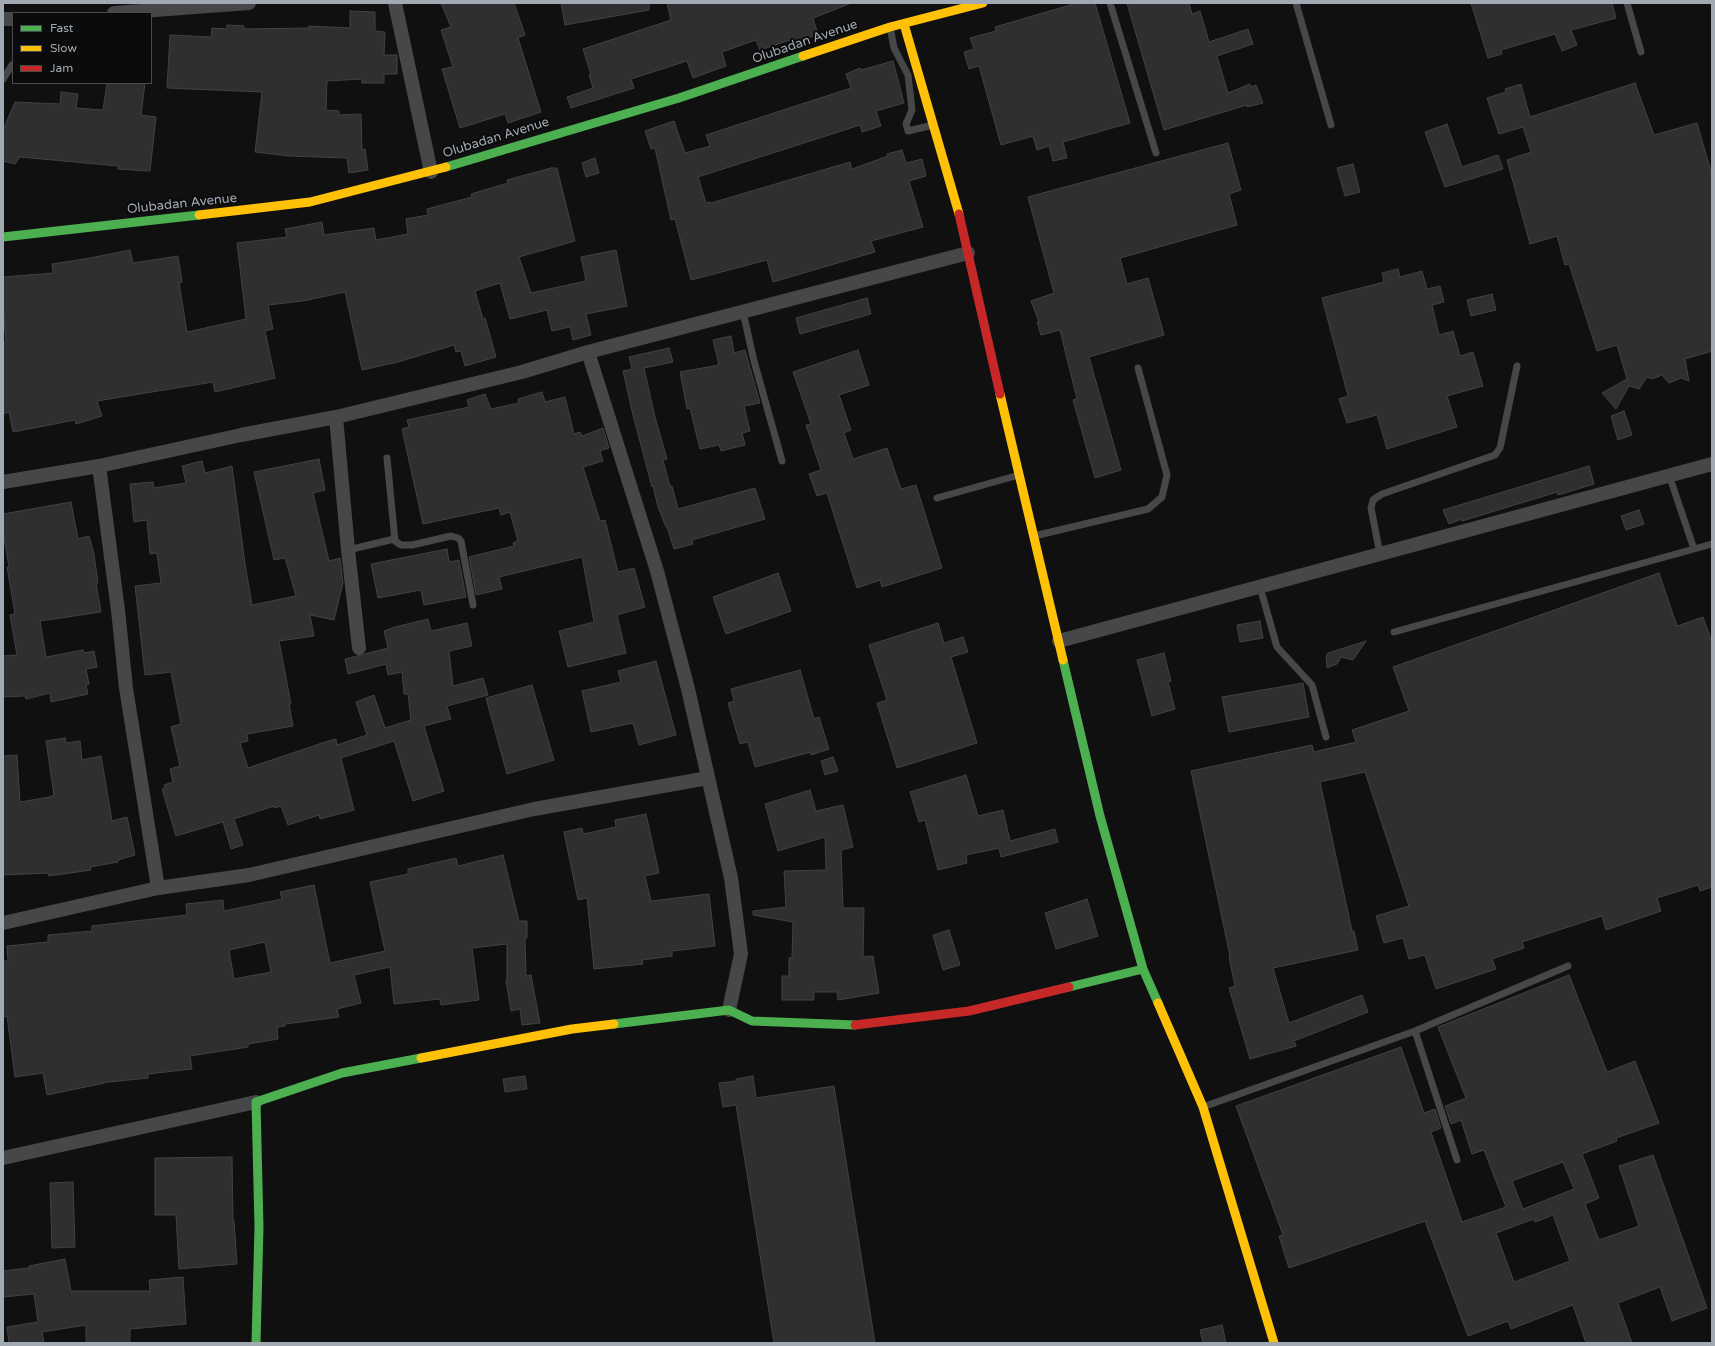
<!DOCTYPE html>
<style>
body{margin:0}
#map{position:relative;width:1715px;height:1346px;overflow:hidden;background:#101011;font-family:"Varela Round",sans-serif}
canvas{display:block}
.frame{position:absolute;inset:0;border:4px solid #a1a9b2;pointer-events:none}
.legend{position:absolute;left:12px;top:12px;width:140px;height:72px;box-sizing:border-box;background:#0b0b0c;border:1px solid #474a4e;margin:0;padding:5px 7px;list-style:none;font-size:12px;color:#a1a9b2}
.legend li{display:flex;align-items:center;gap:8px;height:20px}
.legend b{width:20px;border:1px solid #474a4e}
</style>
<div id="map">
<canvas width="1715" height="1346"></canvas>
<div class="frame"></div>
<ul class="legend">
<li><b style="height:5px;background:#4caf50"></b>Fast</li>
<li><b style="height:5px;background:#ffc107"></b>Slow</li>
<li><b style="height:5px;background:#c62828"></b>Jam</li>
</ul>
</div>
<script>
const ctx = document.querySelector('canvas').getContext('2d');
ctx.lineJoin = 'round';
function fill(path, color) { ctx.fillStyle = color; ctx.fill(path, 'evenodd'); }
const toPath = rows => new Path2D(rows.map(r => 'M' + r).join(''));
function strokePath(path, color, width, dash) { ctx.strokeStyle = color; ctx.lineWidth = width; ctx.lineCap = dash ? 'butt' : 'round'; ctx.setLineDash(dash || []); ctx.stroke(path); }
function drawText(font, color, halo, rows, align = 'center') {
  ctx.font = font + ' "Varela Round",sans-serif'; ctx.lineWidth = 4; ctx.setLineDash([]); ctx.textBaseline = 'middle'; ctx.strokeStyle = halo; ctx.fillStyle = color; for (const [text, x, y, turn = 0] of rows) {
    ctx.save(); ctx.translate(x, y); ctx.rotate((+turn || 0) * Math.PI / 180); ctx.textAlign = isNaN(turn) ? turn : align; if (halo) ctx.strokeText(text, 0, 0); ctx.fillText(text, 0, 0); ctx.restore();
  }
}
const building = toPath([
 [441,3,514,3,525,35,518,38,541,112,508,123,505,114,460,128,442,69,453,67,441,30,451,27,441,3],
 [561,3,649,3,649,10,565,25,561,3],
 [667,3,849,3,849,4,813,18,818,35,791,43,790,40,760,50,756,40,722,52,726,66,693,78,687,61,631,79,634,88,571,108,567,97,593,88,589,75,591,75,583,49,671,20,667,3],
 [1077,3,1095,3,1130,123,1063,142,1067,158,1053,161,1049,146,1037,150,1033,136,1001,145,979,66,969,69,964,52,974,49,970,38,996,31,995,27,1077,3],
 [1127,3,1189,3,1192,14,1200,11,1209,42,1248,29,1253,44,1217,56,1228,93,1250,84,1251,87,1256,85,1263,103,1247,107,1247,105,1164,130,1127,3],
 [1471,3,1612,3,1616,18,1571,30,1577,45,1562,51,1555,34,1501,50,1502,54,1488,58,1471,3],
 [350,11,375,12,375,31,385,32,384,55,397,55,397,74,384,74,384,83,362,83,362,79,327,81,326,110,339,111,339,115,361,114,362,150,365,149,368,170,349,173,347,158,289,156,255,152,262,92,167,88,170,35,211,37,212,28,227,29,227,25,244,26,244,29,309,28,309,26,350,28,350,11],
 [893,61,904,103,876,111,881,126,862,132,860,125,698,177,706,203,710,202,711,203,850,162,852,169,888,156,887,154,902,150,906,163,922,159,926,176,909,181,923,227,871,241,875,252,773,282,767,260,691,280,675,219,671,220,655,148,651,149,645,131,674,121,685,153,710,146,706,135,851,88,846,74,860,68,861,70,893,61],
 [107,83,145,83,141,115,156,117,150,171,118,169,118,166,20,157,15,164,3,161,3,130,15,102,60,104,61,92,78,94,76,108,103,110,107,83],
 [1635,83,1654,135,1697,123,1712,175,1712,351,1685,359,1689,381,1681,378,1669,383,1662,375,1652,379,1647,377,1639,389,1629,386,1616,409,1602,393,1627,379,1617,345,1597,351,1569,264,1565,265,1557,236,1530,244,1507,160,1531,152,1523,127,1499,134,1487,98,1506,92,1505,89,1521,84,1530,117,1635,83],
 [1447,124,1462,167,1498,155,1503,169,1445,187,1425,132,1447,124],
 [1228,143,1241,190,1229,194,1237,225,1120,258,1127,284,1148,278,1164,335,1089,357,1121,470,1095,478,1073,400,1077,399,1060,330,1041,335,1037,322,1039,322,1031,301,1054,293,1028,197,1228,143],
 [595,158,599,173,586,177,582,163,595,158],
 [1353,164,1360,192,1345,196,1337,168,1353,164],
 [551,168,557,168,575,241,519,257,531,293,586,281,581,257,616,250,627,306,586,314,591,335,573,340,570,327,552,331,547,310,510,319,500,283,475,291,483,319,485,318,496,357,465,366,461,351,456,352,454,345,398,362,362,370,345,292,303,301,268,305,273,329,265,331,275,378,215,392,213,382,97,401,102,416,76,424,75,420,13,432,9,412,3,414,3,342,6,342,3,306,3,277,53,273,52,264,90,258,130,250,133,263,178,256,182,282,179,283,187,332,246,319,237,243,287,237,285,229,322,222,324,235,374,228,376,240,408,234,406,219,428,215,427,209,472,197,471,194,508,183,507,180,551,168],
 [1398,269,1400,277,1422,271,1427,289,1440,286,1444,302,1432,305,1439,335,1453,331,1460,356,1473,352,1483,386,1447,396,1457,427,1387,449,1377,415,1347,423,1339,399,1348,396,1322,298,1384,282,1382,273,1398,269],
 [1492,294,1496,310,1471,316,1467,300,1492,294],
 [867,298,871,314,800,334,796,318,867,298],
 [731,336,734,353,745,350,760,403,744,406,750,431,742,433,745,445,721,451,719,445,700,449,690,408,687,409,680,372,719,365,713,340,731,336],
 [669,348,673,362,644,368,655,417,667,459,663,460,670,486,672,486,678,509,755,488,765,519,692,540,693,544,674,549,667,527,666,527,658,507,653,486,652,487,632,411,623,371,632,369,629,357,669,348],
 [858,350,869,385,839,395,851,430,844,433,853,459,887,448,901,489,916,485,942,568,882,587,880,580,857,588,827,493,817,496,809,474,821,470,806,425,811,424,793,372,858,350],
 [542,392,545,402,565,397,574,434,580,432,582,436,603,428,609,448,600,451,603,461,583,467,600,521,605,520,618,572,634,568,645,607,617,615,626,653,568,667,559,631,594,622,582,557,499,577,502,589,476,595,469,557,514,546,513,543,518,541,510,512,501,515,499,508,423,524,402,429,409,427,407,420,469,407,467,400,485,394,491,409,519,403,518,399,542,392],
 [1624,411,1632,435,1618,440,1611,416,1624,411],
 [319,459,325,490,313,493,329,561,340,558,343,583,334,620,310,615,314,636,279,641,291,704,289,704,293,726,247,734,248,741,240,743,248,768,328,741,336,739,337,745,367,735,356,702,374,695,385,728,411,720,408,694,404,694,402,672,388,675,386,664,348,674,345,659,388,648,384,631,395,627,428,619,431,631,467,623,472,646,449,651,453,686,483,678,488,695,447,706,451,719,424,726,444,791,413,801,394,741,341,758,354,810,320,819,319,815,288,825,281,806,274,808,274,806,234,819,243,845,231,849,223,822,176,836,162,789,165,788,164,785,173,782,170,769,180,766,171,727,181,724,171,672,145,675,135,586,161,583,157,553,150,554,147,520,134,522,130,484,153,482,154,488,186,483,182,466,202,461,205,473,232,466,245,564,252,605,296,596,285,558,274,560,254,472,319,459],
 [1589,466,1594,484,1558,495,1557,492,1462,521,1462,519,1449,524,1443,510,1589,466],
 [71,502,78,539,89,536,94,554,98,583,96,583,101,612,40,621,46,657,83,650,84,653,94,651,97,667,86,669,89,684,86,685,88,694,51,702,50,693,26,699,25,696,3,697,3,656,17,655,10,615,15,614,7,567,9,567,3,531,3,514,71,502],
 [1639,510,1644,524,1626,530,1621,516,1639,510],
 [447,549,449,562,459,560,466,597,424,605,421,590,378,598,371,564,447,549],
 [778,573,791,611,726,634,713,597,778,573],
 [1659,573,1677,626,1703,617,1712,642,1712,887,1700,891,1698,885,1657,898,1661,911,1606,930,1602,916,1522,942,1524,948,1492,959,1496,969,1436,989,1425,955,1409,959,1403,938,1384,943,1376,916,1409,906,1365,772,1320,782,1352,931,1354,931,1358,950,1273,968,1289,1023,1362,995,1368,1012,1294,1041,1296,1046,1250,1059,1229,988,1235,986,1229,957,1230,956,1191,771,1312,745,1314,752,1356,742,1352,730,1409,711,1393,667,1659,573],
 [1260,621,1263,638,1240,642,1237,625,1260,621],
 [938,623,944,643,963,637,968,652,951,657,977,743,897,768,877,703,887,700,869,645,938,623],
 [1366,641,1353,660,1341,657,1337,664,1327,668,1326,656,1328,653,1366,641],
 [1164,653,1171,681,1168,682,1175,709,1152,716,1137,660,1164,653],
 [656,661,676,735,639,745,633,723,591,732,582,691,621,682,618,671,656,661],
 [800,670,814,719,819,717,829,749,811,755,811,752,755,767,748,742,740,744,728,703,734,701,731,689,800,670],
 [1303,683,1309,717,1229,732,1222,697,1303,683],
 [532,685,554,760,507,774,486,698,532,685],
 [65,738,66,743,80,741,82,760,101,756,112,821,127,817,135,855,118,860,118,862,90,867,91,870,49,876,48,873,3,875,3,756,17,755,20,802,50,797,54,795,46,741,65,738],
 [833,757,838,771,825,775,821,761,833,757],
 [966,775,978,816,1003,810,1010,841,1055,829,1058,842,1001,857,999,848,966,855,967,863,938,870,925,820,919,822,910,792,966,775],
 [810,790,816,811,843,805,853,847,841,850,843,908,864,908,863,957,873,956,879,993,838,1000,837,992,814,992,814,1000,782,1000,782,976,789,976,789,958,792,958,793,922,753,915,753,911,786,907,784,871,826,870,825,837,778,851,765,804,810,790],
 [646,814,659,873,645,876,651,901,709,894,715,946,672,951,672,956,642,960,643,964,594,969,587,898,578,900,564,832,582,828,583,834,616,827,615,820,646,814],
 [503,855,519,921,527,921,527,938,525,938,526,976,531,975,540,1023,522,1025,520,1009,511,1011,506,980,507,979,507,944,472,948,479,1000,441,1005,440,999,394,1004,390,967,354,975,361,1003,337,1009,339,1017,285,1024,285,1026,277,1027,278,1039,248,1044,248,1047,190,1056,192,1069,148,1074,148,1078,109,1082,47,1095,43,1073,15,1077,7,1016,3,1017,3,961,8,961,7,946,48,942,48,935,92,931,92,926,187,915,186,904,223,900,224,911,282,899,280,892,314,885,330,963,385,951,370,882,408,874,408,869,456,858,458,866,503,855],
 [265,942,271,972,234,979,229,950,265,942],
 [1087,899,1098,936,1056,949,1045,913,1087,899],
 [949,930,960,965,943,970,933,935,949,930],
 [1569,975,1607,1072,1635,1061,1659,1123,1616,1138,1617,1141,1582,1154,1599,1198,1585,1204,1599,1240,1639,1226,1619,1166,1653,1155,1707,1308,1672,1321,1660,1287,1618,1303,1632,1343,1586,1343,1573,1305,1511,1329,1508,1321,1468,1336,1425,1221,1289,1268,1279,1236,1283,1235,1236,1106,1401,1047,1424,1113,1435,1109,1441,1128,1431,1132,1462,1222,1506,1207,1484,1150,1472,1154,1461,1120,1451,1124,1445,1106,1466,1098,1438,1027,1569,975],
 [1563,1162,1574,1189,1523,1209,1512,1181,1563,1162],
 [1553,1215,1570,1261,1514,1282,1496,1233,1534,1219,1535,1222,1553,1215],
 [525,1076,527,1089,505,1092,503,1079,525,1076],
 [753,1076,756,1098,834,1086,875,1343,774,1343,736,1105,723,1107,719,1083,736,1081,736,1079,753,1076],
 [232,1157,233,1222,234,1221,237,1264,179,1269,176,1215,155,1215,155,1158,232,1157],
 [73,1182,75,1247,52,1248,50,1183,73,1182],
 [65,1259,71,1291,150,1291,149,1280,183,1277,186,1324,130,1329,130,1343,86,1343,86,1325,42,1332,44,1343,9,1343,7,1327,38,1322,34,1294,3,1297,3,1271,29,1268,29,1266,65,1259],
 [1222,1325,1226,1343,1203,1343,1200,1330,1222,1325]
]);
const lane = toPath([
 [1110,3,1156,153],
 [1296,3,1331,125],
 [1627,3,1641,52],
 [890,27,894,48,908,75,912,110,906,124,908,131,933,125],
 [3,79,12,65],
 [743,312,754,361,782,461],
 [387,458,395,541,401,545,412,545,451,536,458,538,461,541,473,605],
 [1669,475,1694,549],
 [937,498,1019,475],
 [1034,536,1148,509,1162,497,1167,475,1138,368],
 [348,550,394,539],
 [1380,554,1371,508,1373,500,1382,494,1495,455,1500,448,1517,366],
 [1260,587,1277,647,1312,685,1326,737],
 [1394,632,1712,544],
 [1415,1031,1457,1160],
 [1203,1107,1415,1031,1568,966]
]);
const street = toPath([
 [395,3,431,172],
 [114,13,249,3],
 [3,19,13,19],
 [588,352,657,571,688,689,731,878,741,954,729,1010],
 [336,417,348,550,359,648],
 [99,466,118,610,126,688,158,888],
 [3,482,99,466,241,435,336,417,522,372,588,352,968,253],
 [1059,641,1712,464],
 [3,923,158,888,249,875,534,809,708,778],
 [3,1158,256,1102]
]);
const fast = toPath([
 [446,167,679,98,803,56],
 [3,237,199,215],
 [1063,660,1100,816,1143,969,1158,1003],
 [1069,987,1143,969],
 [614,1024,729,1010,752,1021,855,1025],
 [256,1343,259,1227,256,1102,342,1073,421,1058]
]);
const slow = toPath([
 [904,24,959,214],
 [803,56,890,27,983,3],
 [199,215,310,202,446,167],
 [1000,394,1063,660],
 [1158,1003,1203,1107,1274,1343],
 [421,1058,572,1029,614,1024]
]);
const jam = toPath([
 [959,214,1000,394],
 [855,1025,969,1011,1069,987]
]);
const streetNames = [
 ["Olubadan Avenue",805,42,-19],
 ["Olubadan Avenue",496,138,-17],
 ["Olubadan Avenue",182,204,-6]
];
fill(building, '#2f2f31');
strokePath(building, '#404244', 1);
strokePath(lane, '#454749', 7);
strokePath(street, '#454749', 14);
strokePath(fast, '#4caf50', 9);
strokePath(slow, '#ffc107', 9);
strokePath(jam, '#c62828', 9);
drawText('13px', '#a1a9b2', '#0b0b0c', streetNames);
</script>
